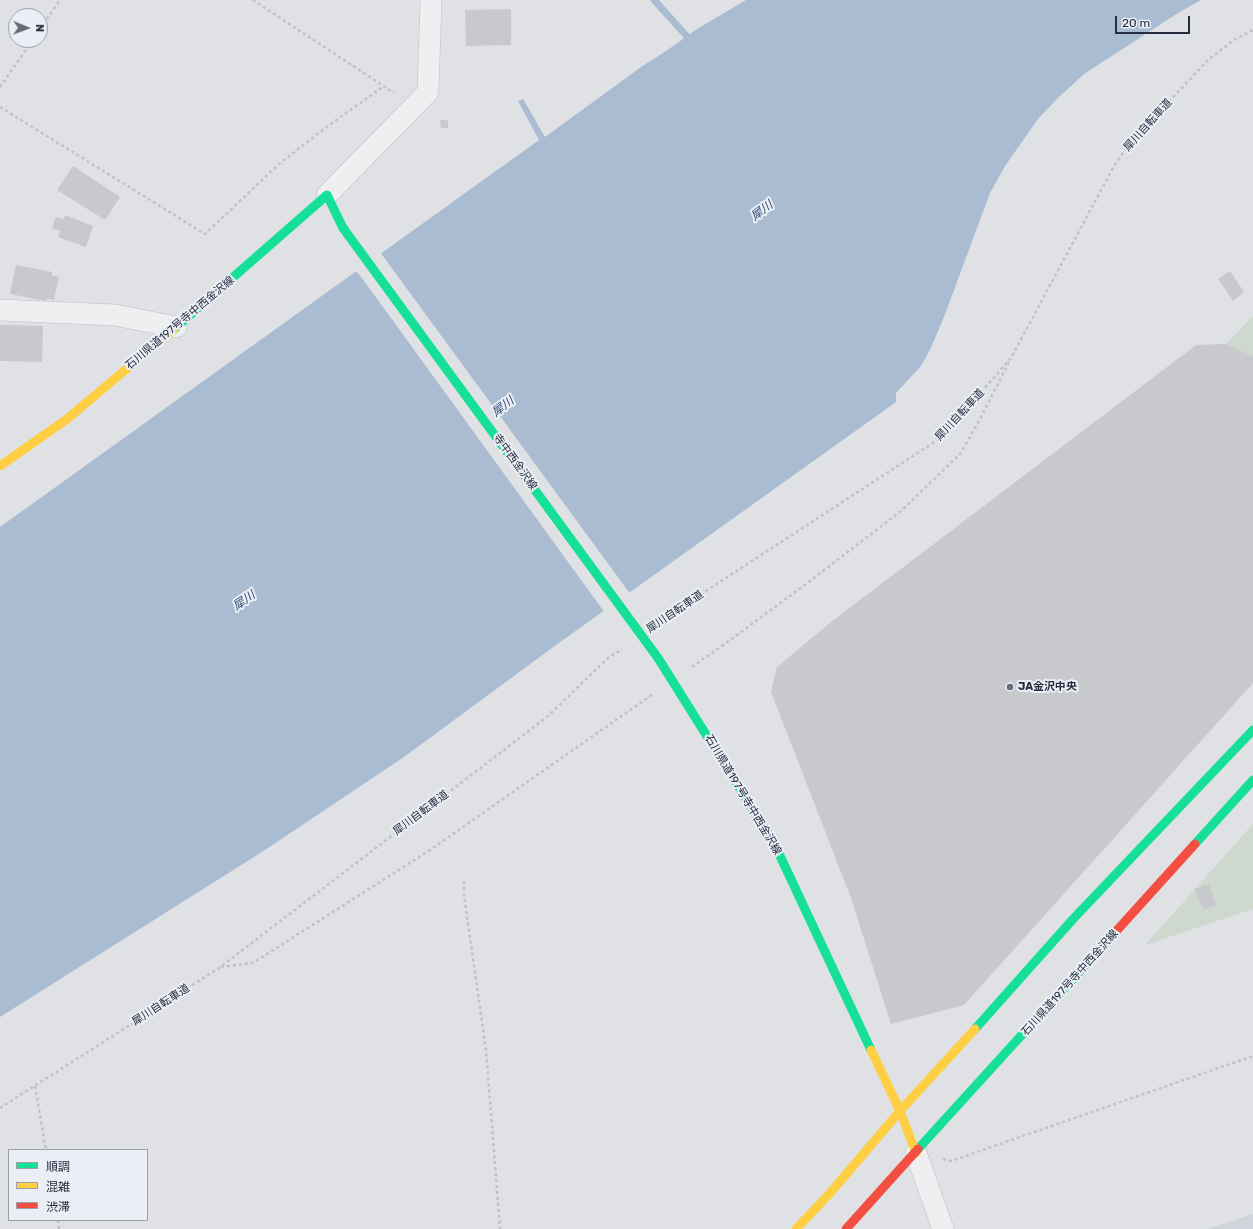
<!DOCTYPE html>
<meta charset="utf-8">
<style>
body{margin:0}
#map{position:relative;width:1253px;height:1229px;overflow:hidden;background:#dfe1e4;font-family:Rubik,"Noto Sans JP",sans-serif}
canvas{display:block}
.legend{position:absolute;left:8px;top:1149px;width:140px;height:72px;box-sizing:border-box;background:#ebeff5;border:1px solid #9ca1ac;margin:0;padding:5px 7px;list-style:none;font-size:12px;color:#252d3e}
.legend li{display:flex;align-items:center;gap:8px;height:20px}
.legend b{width:20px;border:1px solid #9ca1ac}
.north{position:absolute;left:8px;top:8px;width:40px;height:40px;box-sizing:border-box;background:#ebeff5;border:1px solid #9ca1ac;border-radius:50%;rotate:91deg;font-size:11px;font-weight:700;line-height:16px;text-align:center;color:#252d3e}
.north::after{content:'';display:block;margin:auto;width:14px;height:18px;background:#666c78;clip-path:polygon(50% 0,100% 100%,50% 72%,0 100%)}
.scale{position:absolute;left:1115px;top:16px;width:75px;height:18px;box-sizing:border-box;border:2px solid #252d3e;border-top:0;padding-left:5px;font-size:12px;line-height:14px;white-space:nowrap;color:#252d3e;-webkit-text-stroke:3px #ebeff5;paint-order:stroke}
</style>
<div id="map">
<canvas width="1253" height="1229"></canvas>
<ul class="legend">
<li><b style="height:5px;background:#16e098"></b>順調</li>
<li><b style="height:5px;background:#ffcf43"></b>混雑</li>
<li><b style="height:5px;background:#f24e42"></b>渋滞</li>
</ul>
<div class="north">N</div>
<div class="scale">20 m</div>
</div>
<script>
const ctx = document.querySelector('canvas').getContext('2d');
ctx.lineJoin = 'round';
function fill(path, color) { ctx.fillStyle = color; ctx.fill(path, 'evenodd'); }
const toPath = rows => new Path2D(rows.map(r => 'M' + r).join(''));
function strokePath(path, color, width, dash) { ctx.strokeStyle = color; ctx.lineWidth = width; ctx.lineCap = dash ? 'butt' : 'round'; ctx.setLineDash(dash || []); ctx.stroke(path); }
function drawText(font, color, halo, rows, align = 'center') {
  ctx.font = font + ' Rubik,"Noto Sans JP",sans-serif'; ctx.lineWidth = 4; ctx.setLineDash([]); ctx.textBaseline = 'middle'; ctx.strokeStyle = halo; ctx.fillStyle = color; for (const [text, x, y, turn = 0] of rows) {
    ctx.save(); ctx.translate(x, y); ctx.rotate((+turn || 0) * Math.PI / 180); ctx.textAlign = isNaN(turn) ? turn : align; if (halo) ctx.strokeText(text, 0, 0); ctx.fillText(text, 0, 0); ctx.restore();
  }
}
const built = toPath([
 [1253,1214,1253,1229,1207,1229]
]);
const green = toPath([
 [1253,316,1253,356,1226,344],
 [1253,824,1253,909,1145,945]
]);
const water = toPath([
 [746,0,1201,0,1178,13,1084,74,1058,98,1038,119,1005,166,990,193,944,317,930,350,921,366,896,393,896,402,556,645,404,757,265,850,0,1017,0,527,539,140,518,101,523,99,545,137,641,67,666,51,697,29]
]);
const pier = toPath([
 [380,252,631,595,605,613,359,274,355,271]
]);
const stream = toPath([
 [654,0,693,43]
]);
const building = toPath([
 [511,9,511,45,466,46,465,10],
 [440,120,448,120,448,128,441,128],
 [73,166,120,197,105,220,57,190],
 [65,215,93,226,86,247,58,237,60,231,52,228,56,217,64,219],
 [16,265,52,272,52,275,59,277,54,300,47,298,47,301,10,294],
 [1230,271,1244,292,1233,301,1218,279],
 [0,325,43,326,42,362,0,361],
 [1226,344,1253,356,1253,683,964,1005,891,1024,851,898,771,692,777,667,831,622,1196,345],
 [1209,884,1216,905,1204,910,1194,889]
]);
const path = toPath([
 [253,0,394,93],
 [40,29,60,0],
 [0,87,33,40],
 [0,107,205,234,279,164,328,126,384,86],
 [661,622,706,591,942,437,1011,358,1114,166,1130,143,1208,60,1234,40,1253,30],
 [692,667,733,638,802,587,901,511,960,454,978,423,1009,362],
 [464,881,464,895,486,1050,500,1229],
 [221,967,253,963,430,850,653,694],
 [35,1086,46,1150],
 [0,1108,219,968,547,717,608,658,622,649],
 [943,1159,951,1161,1253,1056],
 [58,1220,59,1229]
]);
const street = toPath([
 [327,195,428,92,431,0],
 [0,310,115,315,176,327],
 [916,1153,943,1229]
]);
const fast = toPath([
 [174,329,327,195,343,228],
 [658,658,774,843,871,1050],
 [1195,844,1253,780],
 [975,1029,1074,918,1253,730],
 [918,1149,1110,938]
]);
const slow = toPath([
 [0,466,67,419,174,329],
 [871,1050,900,1111,916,1153],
 [796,1229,831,1192,900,1111,975,1029]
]);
const jam = toPath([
 [1110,938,1195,844],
 [846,1229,918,1149]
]);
const fastBridge = toPath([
 [343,228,658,658]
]);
const markers = [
 [1010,687,4,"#666c78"]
];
const streetNames = [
 ["犀川自転車道",1148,125,-48],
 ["石川県道197号寺中西金沢線",180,323,-40],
 ["犀川自転車道",960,415,-47],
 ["寺中西金沢線",515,462,54],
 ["犀川自転車道",675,612,-34],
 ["石川県道197号寺中西金沢線",743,795,59],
 ["犀川自転車道",421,813,-37],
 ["石川県道197号寺中西金沢線",1070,983,-48],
 ["犀川自転車道",161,1005,-33]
];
const poiNames = [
 ["JA金沢中央",1018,687]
];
const waterNames = [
 ["犀川",762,211,-37],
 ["犀川",503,407,-37],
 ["犀川",244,601,-35]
];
fill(built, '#d0d4db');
fill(green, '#ced8ce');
fill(water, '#aabcd2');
fill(pier, '#dfe1e4');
strokePath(stream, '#aabcd2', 7);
fill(building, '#c7c9cc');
strokePath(street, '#bdbfc2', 22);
strokePath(path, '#c0c2c7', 2.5, [3, 3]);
strokePath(street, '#edeff1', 21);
strokePath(fast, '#16e098', 9);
strokePath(slow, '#ffcf43', 9);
strokePath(jam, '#f24e42', 9);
strokePath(fastBridge, '#16e098', 9);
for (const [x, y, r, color] of markers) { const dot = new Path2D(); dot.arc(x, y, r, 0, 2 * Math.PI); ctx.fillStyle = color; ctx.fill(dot); strokePath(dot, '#ebeff5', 1.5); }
drawText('11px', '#252d3e', '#ebeff5', streetNames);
drawText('bold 11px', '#252d3e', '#ebeff5', poiNames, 'left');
drawText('italic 12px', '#2d4a74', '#ebeff5', waterNames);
</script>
